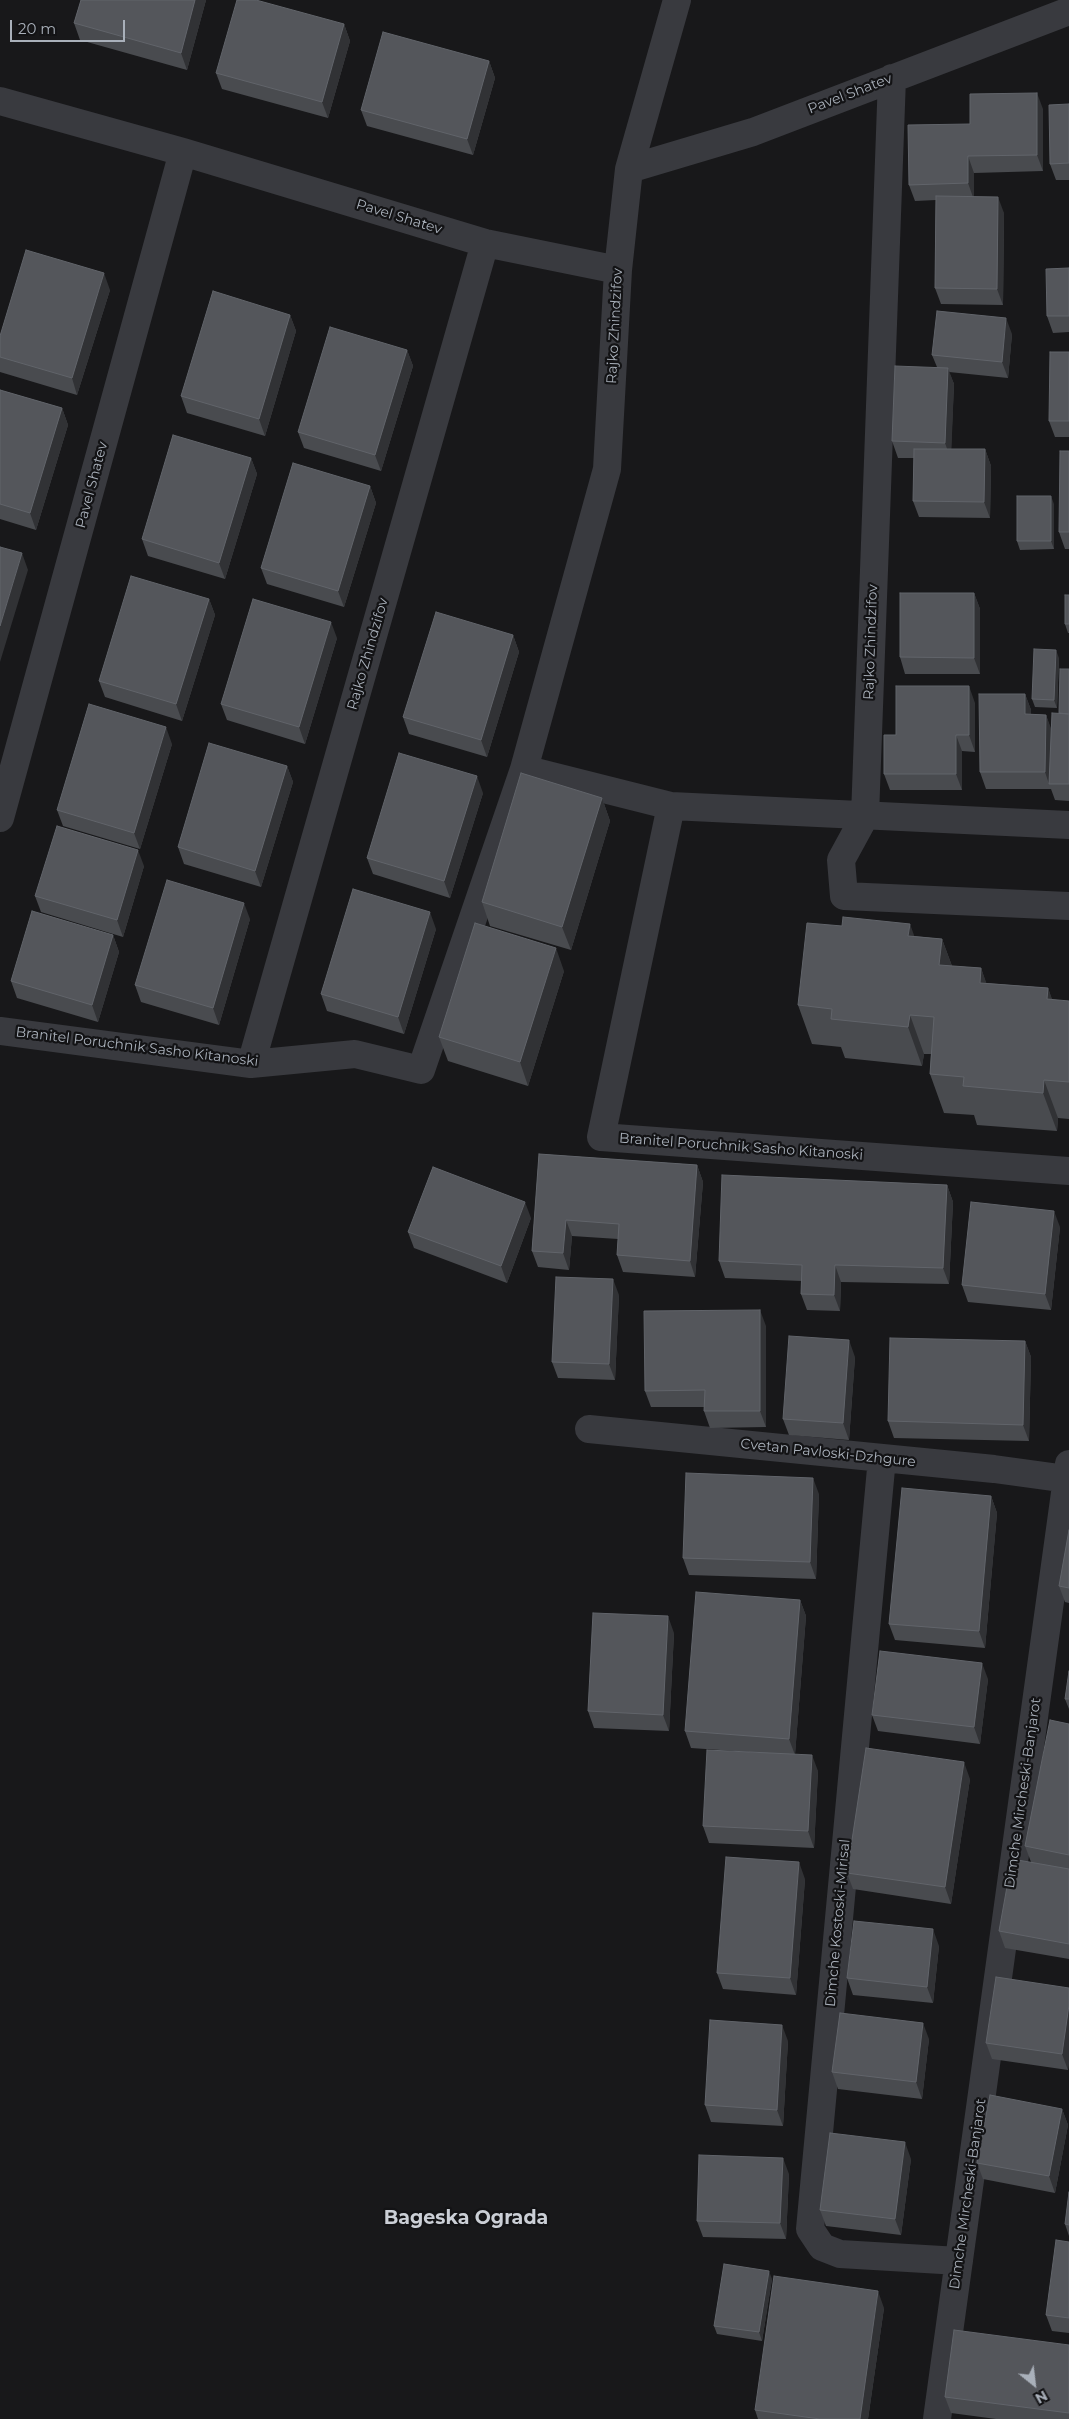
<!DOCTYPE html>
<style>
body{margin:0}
#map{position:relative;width:1069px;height:2419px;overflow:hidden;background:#18181a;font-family:Montserrat,sans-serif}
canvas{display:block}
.north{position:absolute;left:1009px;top:2359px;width:50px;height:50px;-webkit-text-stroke:4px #131315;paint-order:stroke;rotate:151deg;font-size:14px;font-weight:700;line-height:20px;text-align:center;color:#a9b0ba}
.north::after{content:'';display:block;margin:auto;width:18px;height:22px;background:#a9b0ba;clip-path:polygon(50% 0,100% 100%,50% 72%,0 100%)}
.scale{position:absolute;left:10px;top:20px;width:115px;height:22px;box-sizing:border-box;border:2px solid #a9b0ba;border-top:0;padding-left:6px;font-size:15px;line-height:18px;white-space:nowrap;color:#a9b0ba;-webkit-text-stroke:4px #131315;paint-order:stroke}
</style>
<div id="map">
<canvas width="1069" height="2419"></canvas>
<div class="north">N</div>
<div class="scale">20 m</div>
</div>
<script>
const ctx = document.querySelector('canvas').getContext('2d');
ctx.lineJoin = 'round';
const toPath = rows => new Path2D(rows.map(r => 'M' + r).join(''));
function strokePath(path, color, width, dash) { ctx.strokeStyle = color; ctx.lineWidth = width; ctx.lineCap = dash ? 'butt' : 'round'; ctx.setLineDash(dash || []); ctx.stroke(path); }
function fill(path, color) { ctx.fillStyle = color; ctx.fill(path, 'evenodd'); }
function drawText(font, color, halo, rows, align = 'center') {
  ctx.font = font + ' Montserrat,sans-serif'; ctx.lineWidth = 4.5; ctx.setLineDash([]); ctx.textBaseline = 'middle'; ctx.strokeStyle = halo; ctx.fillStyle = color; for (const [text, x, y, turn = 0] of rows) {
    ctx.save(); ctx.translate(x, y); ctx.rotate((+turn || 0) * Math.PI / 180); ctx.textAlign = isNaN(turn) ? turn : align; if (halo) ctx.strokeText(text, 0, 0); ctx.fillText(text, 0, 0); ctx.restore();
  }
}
const minor = toPath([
 [892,78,865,816,841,860,844,896,1069,906],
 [0,101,183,152,485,243,618,270],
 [629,169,753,132,1069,11],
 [524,769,671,806,1069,825],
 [671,806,601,1137,1069,1171],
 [0,818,183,152],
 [0,1031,251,1064,355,1054,421,1070,524,769,607,469,618,270,629,169,677,0],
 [251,1064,485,243],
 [589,1429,994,1469,1067,1479],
 [882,1458,810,2229,822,2247,840,2254,959,2261],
 [937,2419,1069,1464]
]);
const wall = toPath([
 [81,0,206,0,187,70,80,40,74,23],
 [344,24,350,41,328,118,222,89,216,73],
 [489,61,495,78,473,155,367,126,361,110],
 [1069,104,1069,180,1056,180,1050,164],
 [1043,109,1043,171,974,173,974,197,1004,213,1003,305,941,304,935,288,936,200,915,201,909,185,970,124],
 [1069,268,1069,332,1053,333,1047,316],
 [110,290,77,395,0,372,0,336],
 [290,315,296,331,265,436,187,413,181,396],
 [1012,334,1008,378,949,372,954,384,951,449,985,449,991,466,990,518,919,517,913,501,914,458,898,458,892,441,937,367,932,355],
 [407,350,413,366,381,471,304,448,298,432],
 [1069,352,1069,437,1055,437,1049,421],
 [0,390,62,408,68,425,36,530,0,519],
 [1069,451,1069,549,1065,549,1059,532],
 [251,458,257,474,225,579,148,556,142,539],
 [370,486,376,503,344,607,267,584,261,568],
 [1054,504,1054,549,1020,550,1017,541],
 [974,593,980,609,980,674,905,674,900,657],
 [1069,595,1069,633,1068,633,1065,624],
 [209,599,215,615,182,721,105,697,99,681],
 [513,635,519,652,487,757,409,734,403,717],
 [337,638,305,744,227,720,221,704],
 [1059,658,1057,708,1035,707,1032,699],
 [1069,669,1069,801,1055,800,1051,789,986,789,980,772,1025,694,1031,710,1031,714,1046,715,1051,730,1059,713],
 [975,703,975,752,962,751,962,790,890,790,884,774,896,735],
 [172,744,140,849,63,826,57,810],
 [287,766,293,782,261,887,184,864,178,847],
 [483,793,450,898,373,874,367,858],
 [602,798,610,821,571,950,490,926,482,902],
 [144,866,123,937,41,912,35,896],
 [250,919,219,1025,141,1002,135,985],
 [436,929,404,1034,327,1011,321,994],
 [113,935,119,952,98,1022,17,998,11,981],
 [914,936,942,939,952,966,981,968,986,983,1048,988,1052,1000,1069,1001,1069,1119,1058,1118,1057,1131,977,1125,974,1115,944,1113,930,1074,931,1054,924,1054,922,1066,845,1058,841,1047,812,1044,798,1005],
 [564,971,528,1086,448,1061,439,1037],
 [539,1154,697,1165,703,1182,695,1277,623,1272,617,1255,618,1239,572,1236,569,1270,538,1267,532,1251],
 [947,1185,953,1202,949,1284,841,1282,840,1311,807,1310,801,1294,802,1281,725,1278,719,1261],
 [531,1218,507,1283,414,1248,408,1232],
 [1060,1227,1051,1310,968,1302,962,1285],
 [619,1295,615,1380,558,1378,552,1362],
 [766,1326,766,1427,710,1428,704,1411,704,1407,651,1407,645,1391],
 [1025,1341,1031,1357,1029,1441,894,1438,888,1421],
 [855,1357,849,1440,789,1435,783,1419],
 [819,1494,816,1579,689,1575,683,1558],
 [991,1496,997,1513,985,1648,895,1640,889,1624],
 [1069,1530,1069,1603,1065,1602,1059,1586],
 [800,1600,806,1616,795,1754,818,1771,814,1848,709,1843,703,1826,764,1753,691,1748,685,1731],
 [674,1633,669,1731,594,1728,588,1711],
 [1069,1671,1069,1709,1065,1699],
 [988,1679,980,1744,878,1731,872,1715],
 [1069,1724,1069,1959,1005,1948,999,1931,1031,1862,1025,1846],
 [970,1779,951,1904,853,1889,847,1873],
 [805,1879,796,1995,723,1989,717,1973],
 [939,1946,933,2003,853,1995,847,1978],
 [1069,1988,1069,2061,1068,2070,992,2059,986,2043],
 [929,2039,922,2099,838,2089,832,2072],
 [788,2041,783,2126,711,2122,705,2105],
 [1062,2109,1068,2125,1055,2193,983,2179,977,2163],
 [911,2159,901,2235,826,2226,820,2210],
 [789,2174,786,2239,703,2237,697,2221],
 [1069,2192,1069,2236,1065,2224],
 [1069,2242,1069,2333,1052,2331,1046,2315],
 [772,2279,762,2341,717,2334,714,2326],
 [884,2308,868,2419,758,2419,755,2410],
 [1069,2345,1069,2419,996,2419,951,2413,945,2397]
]);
const shadedWall = toPath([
 [195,0,206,0,187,70,181,53],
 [344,24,350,41,328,118,322,102],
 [489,61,495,78,473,155,467,139],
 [1037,93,1043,109,1043,171,1037,155],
 [968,156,974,173,974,200,968,183],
 [998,197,1004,213,1003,305,997,289],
 [104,273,110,290,77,395,72,378],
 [290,315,296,331,265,436,259,419],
 [1006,318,1012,334,1008,378,1002,362],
 [407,350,413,366,381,471,375,455],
 [948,368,954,384,951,460,945,443],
 [62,408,68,425,36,530,30,513],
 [985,449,991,466,990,518,984,502],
 [251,458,257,474,225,579,219,563],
 [370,486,376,503,344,607,338,591],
 [1051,496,1054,504,1054,549,1051,541],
 [22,553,28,570,0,662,0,626],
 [974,593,980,609,980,674,974,658],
 [209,599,215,615,182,721,176,704],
 [331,622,337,638,305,744,299,727],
 [513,635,519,652,487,757,481,740],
 [1056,650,1059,658,1057,708,1054,700],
 [969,686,975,703,975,752,969,735],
 [1025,694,1031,710,1031,731,1025,714],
 [1046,715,1052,731,1049,784,1045,772],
 [166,727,172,744,140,849,134,833],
 [956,735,962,751,962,790,956,774],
 [287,766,293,782,261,887,255,871],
 [477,776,483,793,450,898,444,881],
 [602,798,610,821,571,950,562,927],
 [138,850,144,866,123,937,117,920],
 [244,903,250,919,219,1025,213,1008],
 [430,912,436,929,404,1034,398,1017],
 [910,924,924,963,908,936],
 [113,935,119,952,98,1022,92,1005],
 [942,939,956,977,939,965],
 [556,948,564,971,528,1086,520,1062],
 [981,968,995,1007,980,983],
 [1048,988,1062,1026,1047,999],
 [910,1015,924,1054,922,1066,908,1027],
 [1044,1080,1058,1118,1057,1131,1043,1093],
 [697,1165,703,1182,695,1277,690,1261],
 [947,1185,953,1202,949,1284,943,1268],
 [525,1202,531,1218,507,1283,501,1266],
 [1054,1211,1060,1227,1051,1310,1045,1294],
 [566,1220,572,1236,569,1270,563,1253],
 [835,1265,841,1282,840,1311,834,1295],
 [613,1279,619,1295,615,1380,609,1364],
 [760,1310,766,1326,766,1427,760,1411],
 [849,1340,855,1357,849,1440,843,1423],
 [1025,1341,1031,1357,1029,1441,1023,1425],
 [813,1478,819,1494,816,1579,810,1562],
 [991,1496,997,1513,985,1648,979,1631],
 [800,1600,806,1616,795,1755,789,1739],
 [668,1616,674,1633,669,1731,663,1715],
 [982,1663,988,1679,980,1744,974,1727],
 [812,1755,818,1771,814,1848,808,1831],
 [964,1762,970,1779,951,1904,945,1887],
 [799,1862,805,1879,796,1995,790,1978],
 [933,1929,939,1946,933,2003,927,1987],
 [1069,2005,1069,2061,1068,2070,1062,2054],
 [923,2023,929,2039,922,2099,916,2082],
 [782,2025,788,2041,783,2126,777,2110],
 [1062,2109,1068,2125,1055,2193,1049,2176],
 [905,2142,911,2159,901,2235,895,2219],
 [783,2158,789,2174,786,2239,780,2223],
 [769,2271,772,2279,762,2341,759,2332],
 [878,2291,884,2308,868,2419,860,2419]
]);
const building = toPath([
 [81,0,195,0,181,53,74,23,81,0],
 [237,0,256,0,344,24,322,102,216,73,237,0],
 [383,32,489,61,467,139,361,110,383,32],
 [1037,93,1037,155,968,156,968,183,909,185,908,125,970,124,970,94,1037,93],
 [1069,104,1069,163,1050,164,1049,105,1069,104],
 [936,196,998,197,997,289,935,288,936,196],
 [26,250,104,273,72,378,0,357,0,336,26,250],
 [1069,268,1069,316,1047,316,1046,269,1069,268],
 [213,291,290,315,259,419,181,396,213,291],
 [937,311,1006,318,1002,362,932,355,937,311],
 [330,327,407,350,375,455,298,432,330,327],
 [1050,352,1069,352,1069,421,1049,421,1050,352],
 [895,366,948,368,945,443,892,441,895,366],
 [0,390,62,408,30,513,0,504,0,390],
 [173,435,251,458,219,563,142,539,173,435],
 [914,449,985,449,984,502,913,501,914,449],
 [1060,451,1069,451,1069,532,1059,532,1060,451],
 [293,463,370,486,338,591,261,568,293,463],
 [1017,496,1051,496,1051,541,1017,541,1017,496],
 [0,547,22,553,0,626,0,547],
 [131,576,209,599,176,704,99,681,131,576],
 [900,593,974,593,974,658,900,657,900,593],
 [1065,595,1069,595,1069,624,1065,624,1065,595],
 [253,599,331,622,299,727,221,704,253,599],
 [436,612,513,635,481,740,403,717,436,612],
 [1034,649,1056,650,1054,700,1032,699,1034,649],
 [1060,669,1069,669,1069,714,1059,713,1060,669],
 [896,686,969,686,969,735,956,735,956,774,884,774,884,735,896,735,896,686],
 [979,694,1025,694,1025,714,1046,715,1045,772,980,772,979,694],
 [89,704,166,727,134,833,57,810,89,704],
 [1052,713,1069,714,1069,784,1049,784,1052,713],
 [209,743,287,766,255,871,178,847,209,743],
 [399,753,477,776,444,881,367,858,399,753],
 [521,773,602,798,562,927,482,902,521,773],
 [57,826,138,850,117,920,35,896,57,826],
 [167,880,244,903,213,1008,135,985,167,880],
 [353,889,430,912,398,1017,321,994,353,889],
 [32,911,113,935,92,1005,11,981,32,911],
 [843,917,910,924,908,936,942,939,939,965,981,968,980,983,1048,988,1047,999,1069,1001,1069,1082,1044,1080,1043,1093,963,1086,964,1077,930,1074,934,1017,910,1015,908,1027,831,1019,832,1009,798,1005,807,923,842,926,843,917],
 [475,923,556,948,520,1062,439,1037,475,923],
 [539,1154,697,1165,690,1261,617,1255,619,1224,566,1220,563,1253,532,1251,539,1154],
 [433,1167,525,1202,501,1266,408,1232,433,1167],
 [722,1175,947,1185,943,1268,835,1265,834,1295,801,1294,802,1265,719,1261,722,1175],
 [971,1202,1054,1211,1045,1294,962,1285,971,1202],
 [556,1277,613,1279,609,1364,552,1362,556,1277],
 [760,1310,760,1411,704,1411,705,1390,645,1391,644,1311,760,1310],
 [789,1336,849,1340,843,1423,783,1419,789,1336],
 [890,1338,1025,1341,1023,1425,888,1421,890,1338],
 [686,1473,813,1478,810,1562,683,1558,686,1473],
 [902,1488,991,1496,979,1631,889,1624,902,1488],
 [1069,1530,1069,1588,1059,1586,1069,1530],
 [696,1592,800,1600,789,1739,685,1731,696,1592],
 [593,1613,668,1616,663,1715,588,1711,593,1613],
 [880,1651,982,1663,974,1727,872,1715,880,1651],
 [1069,1671,1069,1699,1065,1699,1069,1671],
 [1050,1720,1069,1724,1069,1855,1025,1846,1050,1720],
 [866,1748,964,1762,945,1887,847,1873,866,1748],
 [707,1750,812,1755,808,1831,703,1826,707,1750],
 [726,1857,799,1862,790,1978,717,1973,726,1857],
 [1012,1859,1069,1869,1069,1944,999,1931,1012,1859],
 [854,1921,933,1929,927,1987,847,1978,854,1921],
 [996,1977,1069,1988,1069,2005,1062,2054,986,2043,996,1977],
 [840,2013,923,2023,916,2082,832,2072,840,2013],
 [710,2020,782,2025,777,2110,705,2105,710,2020],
 [990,2095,1062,2109,1049,2176,977,2163,990,2095],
 [830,2133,905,2142,895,2219,820,2210,830,2133],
 [699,2155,783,2158,780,2223,697,2221,699,2155],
 [1069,2192,1069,2225,1065,2224,1069,2192],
 [1056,2240,1069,2242,1069,2318,1046,2315,1056,2240],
 [724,2264,769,2271,759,2332,714,2326,724,2264],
 [774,2276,878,2291,860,2419,820,2419,755,2410,774,2276],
 [954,2330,1069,2345,1069,2413,945,2397,954,2330]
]);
const streetNames = [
 ["Pavel Shatev",850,94,-21],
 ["Pavel Shatev",399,217,17],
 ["Rajko Zhindzifov",615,326,-87],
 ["Pavel Shatev",92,485,-75],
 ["Rajko Zhindzifov",871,642,-88],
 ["Rajko Zhindzifov",368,654,-74],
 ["Branitel Poruchnik Sasho Kitanoski",137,1047,7],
 ["Branitel Poruchnik Sasho Kitanoski",741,1147,4],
 ["Cvetan Pavloski-Dzhgure",828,1453,6],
 ["Dimche Mircheski-Banjarot",1023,1793,-82],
 ["Dimche Kostoski-Mirisal",838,1923,-85],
 ["Dimche Mircheski-Banjarot",968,2194,-82]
];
const districtNames = [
 ["Bageska Ograda",466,2218]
];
strokePath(minor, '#393a3f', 28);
fill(wall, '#494b4f');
fill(shadedWall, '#313235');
fill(building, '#54565b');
strokePath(building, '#61646a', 1);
drawText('14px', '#a9b0ba', '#131315', streetNames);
drawText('bold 19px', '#cbcfd6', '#131315', districtNames);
</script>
